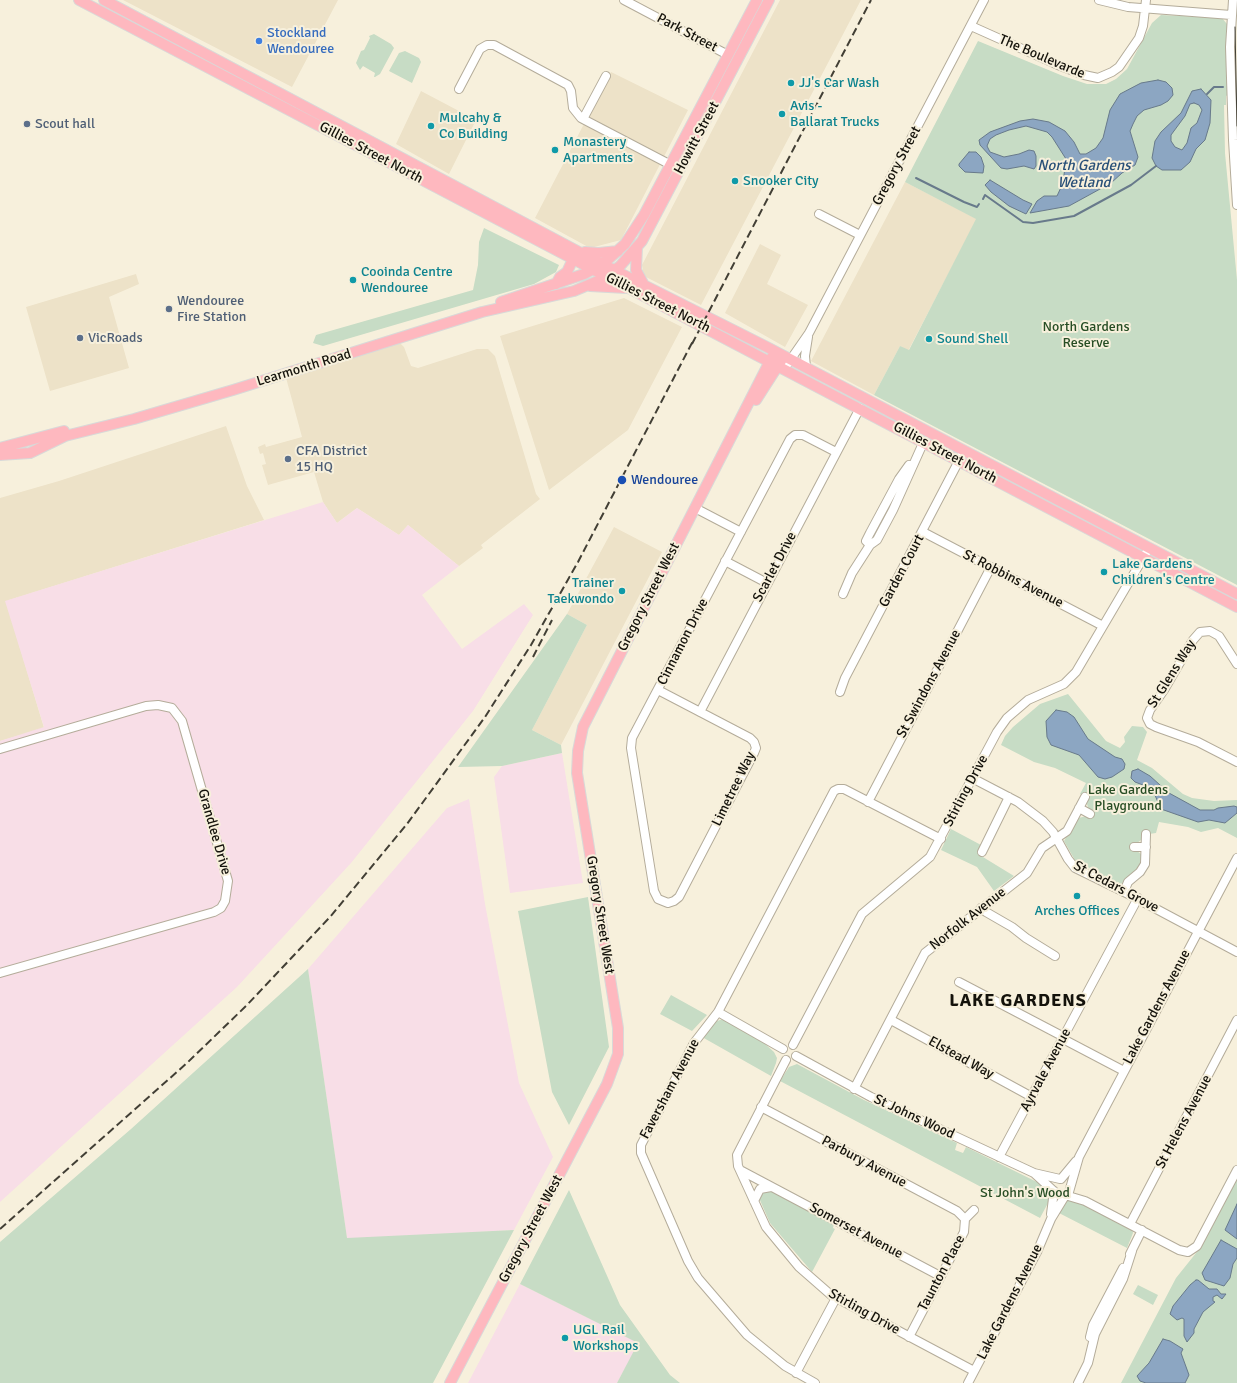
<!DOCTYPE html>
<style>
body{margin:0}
canvas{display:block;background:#f7f0dc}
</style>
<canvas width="1237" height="1383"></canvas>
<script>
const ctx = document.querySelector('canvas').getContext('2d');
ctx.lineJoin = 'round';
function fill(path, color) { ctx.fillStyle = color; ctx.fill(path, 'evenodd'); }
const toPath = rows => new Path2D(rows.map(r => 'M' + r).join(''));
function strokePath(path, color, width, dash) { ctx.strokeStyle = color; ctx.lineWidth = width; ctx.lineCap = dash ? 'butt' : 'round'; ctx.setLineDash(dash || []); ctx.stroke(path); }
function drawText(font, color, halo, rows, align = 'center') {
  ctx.font = font + ' Signika,sans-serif'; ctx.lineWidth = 4; ctx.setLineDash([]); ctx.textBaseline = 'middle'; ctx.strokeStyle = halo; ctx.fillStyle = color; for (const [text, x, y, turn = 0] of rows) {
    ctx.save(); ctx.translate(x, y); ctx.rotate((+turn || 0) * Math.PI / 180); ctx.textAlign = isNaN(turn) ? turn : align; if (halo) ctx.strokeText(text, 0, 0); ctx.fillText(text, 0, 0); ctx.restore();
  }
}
const built = toPath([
 [123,0,338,0,292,87],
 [780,0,861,0,701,305,644,276,642,265],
 [611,72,688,110,621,240,590,248,535,218],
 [421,91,476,120,449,174,396,144],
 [905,182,977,219,908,351,900,346,874,395,811,361],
 [760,244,781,255,767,284,808,305,785,347,725,313],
 [136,274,139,284,109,297,129,368,50,391,26,307],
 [624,298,682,327,628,430,549,490,500,336],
 [397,340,404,347,411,366,418,368,477,349,488,349,495,356,536,494,540,499,481,545,483,548,459,566,408,525,399,535,357,508,337,523,323,502,314,472,268,485,262,465,266,464,263,453,260,454,258,447,265,444,266,447,302,437,285,374],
 [226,426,247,486,264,520,6,601,44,728,0,741,0,498,59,481],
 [614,527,662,552,561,745,532,730,587,625,567,614]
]);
const industrial = toPath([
 [323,502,337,523,357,508,399,535,408,525,459,566,422,595,462,649,524,604,533,615,473,711,351,863,237,987,0,1202,0,741,44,727,5,601],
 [562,753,583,883,510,893,494,777,502,766],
 [469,799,485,904,519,1083,553,1157,514,1230,347,1239,308,969,447,808],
 [520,1284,639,1343,617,1383,468,1383]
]);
const green = toPath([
 [1161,15,1222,18,1227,24,1228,95,1226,96,1226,105,1224,105,1225,153,1237,280,1237,585,874,395,900,346,909,350,976,219,905,182,978,41,1063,76,1087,84,1106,84,1116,79,1127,69,1152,23],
 [374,34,391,44,394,48,380,74,375,77,374,77,375,73,363,66,360,70,356,63,361,51,364,50,370,38,369,36],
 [405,51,419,58,421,62,412,83,389,71,399,53],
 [484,228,559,265,556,272,534,284,323,346,313,343,316,335,473,290,478,265,479,242],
 [567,614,587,625,532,730,561,745,562,753,502,766,458,767],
 [1068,694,1106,741,1120,748,1125,742,1124,737,1132,726,1143,727,1147,732,1137,760,1152,768,1183,794,1192,798,1214,801,1237,800,1237,838,1218,828,1201,832,1188,827,1159,822,1156,833,1149,834,1137,843,1137,851,1141,854,1143,858,1140,867,1120,885,1076,862,1064,841,1078,818,1087,816,1089,810,1087,804,1088,798,1080,794,1086,783,1055,768,1034,762,1001,745,1005,736,1013,727,1040,704],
 [951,829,981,845,978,854,1014,876,994,891,977,867,941,850],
 [588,897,609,1047,569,1125,552,1092,518,911],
 [308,969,347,1238,514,1230,433,1383,0,1383,0,1242,131,1129],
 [671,995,707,1015,692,1031,660,1014],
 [723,1019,764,1043,774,1052,777,1058,776,1063,771,1076,702,1037,717,1021],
 [797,1064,864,1100,957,1143,955,1150,963,1153,966,1147,1041,1184,1050,1192,1048,1203,1040,1218,780,1081,789,1067],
 [1237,1177,1237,1383,1121,1383,1176,1278,1200,1248],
 [768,1189,834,1224,833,1228,835,1229,812,1272,770,1223,759,1198,761,1191],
 [569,1190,620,1305,670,1375,680,1383,617,1383,638,1343,520,1284],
 [1070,1200,1075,1200,1132,1228,1133,1233,1127,1248,1059,1213,1065,1202],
 [1138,1285,1158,1295,1153,1305,1133,1294]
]);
const water = toPath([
 [1158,80,1166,82,1172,88,1173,95,1168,101,1161,105,1144,110,1137,116,1133,124,1130,131,1138,157,1135,165,1122,173,1111,183,1069,206,1030,213,1037,201,1044,196,1057,196,1063,183,1066,159,1052,137,1047,132,1026,126,1009,130,996,135,990,139,987,146,990,152,1004,157,1019,154,1029,150,1034,151,1036,156,1036,166,1034,169,1024,166,1007,169,1001,168,980,145,979,140,990,132,1020,121,1033,119,1049,122,1065,131,1074,142,1080,154,1086,154,1096,148,1103,138,1110,110,1120,94,1141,83,1158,80],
 [1201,89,1211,100,1210,123,1205,140,1196,149,1190,162,1181,170,1162,170,1156,166,1152,158,1155,141,1161,132,1181,113,1192,91,1201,89],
 [1194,103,1199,105,1202,110,1197,123,1191,128,1187,143,1182,150,1175,147,1171,141,1171,135,1185,116,1190,104,1194,103],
 [969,152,976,152,981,157,984,166,983,173,965,172,959,166,959,164,969,152],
 [990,180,1023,200,1032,204,1026,214,1009,206,991,192,985,185,990,180],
 [1056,710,1067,712,1074,717,1088,739,1115,757,1122,759,1125,764,1124,769,1112,777,1105,779,1098,777,1079,755,1051,745,1047,737,1046,721,1056,710],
 [1138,769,1150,776,1169,793,1200,810,1214,810,1218,808,1234,806,1237,807,1237,813,1225,823,1209,820,1198,822,1161,809,1154,793,1143,785,1135,782,1131,778,1132,771,1138,769],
 [1237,1204,1237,1239,1225,1230,1237,1204],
 [1221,1240,1237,1249,1237,1258,1233,1264,1230,1278,1224,1286,1205,1280,1202,1273,1221,1240],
 [1196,1280,1198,1280,1209,1289,1217,1289,1221,1294,1226,1294,1222,1299,1217,1295,1213,1297,1213,1301,1215,1302,1203,1312,1194,1329,1194,1333,1187,1342,1184,1336,1184,1319,1182,1318,1177,1320,1170,1314,1173,1306,1190,1285,1196,1280],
 [1163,1339,1170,1341,1183,1349,1181,1353,1189,1375,1185,1383,1146,1383,1140,1381,1137,1376,1149,1363,1163,1339]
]);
const stream = toPath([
 [1207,94,1214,87,1223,87],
 [916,178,964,202,977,207,979,204],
 [983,199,985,195,1023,222,1033,223,1074,216,1131,185,1156,166]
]);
const minor = toPath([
 [624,0,728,55],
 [1099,0,1128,7,1231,15],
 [1233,0,1230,47,1233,140,1237,205],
 [971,26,1058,65,1084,75,1098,78,1112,72,1119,67,1139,38,1143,26,1146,0],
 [459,89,480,49,487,45,494,45,568,85,571,91,573,108,581,118,671,165],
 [583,119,606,76],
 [819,214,860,235],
 [806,367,805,356,808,337],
 [784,369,809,333,819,314,984,0],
 [695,508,741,532],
 [923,532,1103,626],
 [870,545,866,541,870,533,899,479,909,465],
 [725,561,767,583],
 [843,594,852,573,870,545,877,540,893,510,924,441],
 [1237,664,1219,636,1210,631,1200,632,1193,640,1164,690,1150,710,1147,718,1150,724,1156,727,1198,742,1237,762],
 [658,690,750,738,754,742,756,748,754,753,679,897,674,901,668,903,658,899,654,891,631,748,632,738,790,439,795,435,803,435,836,452],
 [840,692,845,678,964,451],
 [700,712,860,408],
 [0,749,146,706,158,705,172,708,182,721,228,881,225,901,221,908,214,912,0,973],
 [972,778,1018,802,1043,821,1053,832,1068,859,1075,868,1130,895,1237,952],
 [868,802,991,567],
 [1079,808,1090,814],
 [1134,847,1146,847],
 [982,852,1009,797],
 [1124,892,1128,882,1140,872,1145,864,1146,834],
 [981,908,986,912,1012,927,1026,938,1055,956],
 [959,982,1064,1037],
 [718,1012,783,1049],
 [891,1020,1032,1097],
 [1063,1039,1124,1071],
 [793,1045,862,914,930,857,997,732,1007,718,1028,700,1064,684,1076,672,1149,548],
 [796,1056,871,1097,1034,1173,1060,1179],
 [786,1060,737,1155,738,1166,766,1227,799,1267,831,1295,974,1371],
 [854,1089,925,953,1027,873,1042,848,1067,831,1085,797],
 [761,1107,957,1211,965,1219],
 [999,1157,1138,898],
 [740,1170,940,1276],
 [1034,1173,1058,1195,1064,1196,1069,1192,1079,1157,1237,858],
 [1061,1179,1076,1161],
 [1065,1195,1085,1201,1179,1250,1188,1252,1197,1246,1237,1170],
 [754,1201,760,1189,771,1187],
 [1051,1214,1054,1191],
 [1130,1224,1237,1020],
 [1130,1254,1142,1230],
 [909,1337,964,1232,965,1219,974,1210],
 [1090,1337,1093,1325,1123,1268],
 [796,1373,836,1298],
 [815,1383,785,1366,747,1335,698,1278,688,1261,641,1153,641,1145,694,1043,718,1012,834,791,838,789,844,789,941,839],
 [968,1383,1037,1252,1051,1219,1065,1196],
 [1078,1383,1088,1363,1095,1334,1123,1279,1132,1251]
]);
const major = toPath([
 [79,0,1237,607],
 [104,0,596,261,767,347,1237,594],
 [637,247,636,270,644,285],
 [585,252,599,253,618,251],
 [556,284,560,277,567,272,573,259],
 [590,286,626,288],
 [501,302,584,274,603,264,625,244,644,215,757,0],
 [756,400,781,361],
 [0,448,64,431],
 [0,455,30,453,65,436,134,419,233,390,482,312,574,291,600,280,620,266,642,241,769,0],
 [450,1383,607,1084,618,1054,618,1028,577,773,578,751,583,727,772,357]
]);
const tram = toPath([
 [1235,27,1237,126]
]);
const rail = toPath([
 [692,344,871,0],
 [533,657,552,620],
 [0,1229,187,1063,247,1005,330,917,407,824,485,717,531,645,578,562,694,339]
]);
const markers = [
 [259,41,4,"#3f7fe0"],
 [791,83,4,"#0f9aa8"],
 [782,114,4,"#0f9aa8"],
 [27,124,4,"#5c6f8a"],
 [431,126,4,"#0f9aa8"],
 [555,150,4,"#0f9aa8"],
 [735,181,4,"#0f9aa8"],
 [353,280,4,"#0f9aa8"],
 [169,309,4,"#5c6f8a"],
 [80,338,4,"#5c6f8a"],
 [929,339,4,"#0f9aa8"],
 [288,459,4,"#5c6f8a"],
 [622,480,5,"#1a4fb4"],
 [1104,572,4,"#0f9aa8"],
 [622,591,4,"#0f9aa8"],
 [1077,896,4,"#0f9aa8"],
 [565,1338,4,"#0f9aa8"]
];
const shopNames = [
 ["Stockland",267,33],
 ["Wendouree",267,49]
];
const streetNames = [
 ["Park Street",687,33,28],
 ["The Boulevarde",1042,57,23],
 ["Howitt Street",697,138,-62],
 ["Gillies Street North",371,153,28],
 ["Gregory Street",897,166,-62],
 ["Gillies Street North",658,303,27],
 ["Learmonth Road",304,368,-17],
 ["Gillies Street North",945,453,28],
 ["Scarlet Drive",775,567,-62],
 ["Garden Court",902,571,-62],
 ["St Robbins Avenue",1013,579,27],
 ["Gregory Street West",649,597,-63],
 ["Cinnamon Drive",683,642,-63],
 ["St Glens Way",1172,674,-58],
 ["St Swindons Avenue",929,684,-62],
 ["Limetree Way",734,789,-64],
 ["Stirling Drive",966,791,-62],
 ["Grandlee Drive",214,832,74],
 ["St Cedars Grove",1116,887,28],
 ["Gregory Street West",600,915,81],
 ["Norfolk Avenue",968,919,-38],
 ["Lake Gardens Avenue",1157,1007,-62],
 ["Elstead Way",961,1058,29],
 ["Ayrvale Avenue",1046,1070,-62],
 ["Faversham Avenue",670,1089,-62],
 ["St Johns Wood",914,1117,25],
 ["St Helens Avenue",1184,1122,-62],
 ["Parbury Avenue",864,1162,28],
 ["Gregory Street West",531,1229,-62],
 ["Somerset Avenue",856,1231,28],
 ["Taunton Place",942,1273,-62],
 ["Lake Gardens Avenue",1010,1302,-63],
 ["Stirling Drive",864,1312,29]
];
const cultureNames = [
 ["JJ's Car Wash",799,83],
 ["Avis -",790,106],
 ["Ballarat Trucks",790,122],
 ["Mulcahy &",439,118],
 ["Co Building",439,134],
 ["Monastery",563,142],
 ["Apartments",563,158],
 ["Snooker City",743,181],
 ["Cooinda Centre",361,272],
 ["Wendouree",361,288],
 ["Sound Shell",937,339],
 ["Lake Gardens",1112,564],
 ["Children's Centre",1112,580],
 ["Trainer",614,583,"right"],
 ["Taekwondo",614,599,"right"],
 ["Arches Offices",1077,911,"center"],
 ["UGL Rail",573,1330],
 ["Workshops",573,1346]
];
const serviceNames = [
 ["Scout hall",35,124],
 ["Wendouree",177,301],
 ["Fire Station",177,317],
 ["VicRoads",88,338],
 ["CFA District",296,451],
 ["15 HQ",296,467]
];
const parkNames = [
 ["North Gardens",1086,327],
 ["Reserve",1086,343],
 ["Lake Gardens",1128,790],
 ["Playground",1128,806],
 ["St John's Wood",1025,1193]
];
const transitNames = [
 ["Wendouree",631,480]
];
const waterNames = [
 ["North Gardens",1084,166],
 ["Wetland",1084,183]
];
const districtNames = [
 ["LAKE GARDENS",1018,1001]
];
fill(built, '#ede2c8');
fill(industrial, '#f8dee7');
fill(green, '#c7dcc5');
fill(water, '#8ca6c2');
strokePath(water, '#687a8b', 1);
strokePath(stream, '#687a8b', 2);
strokePath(minor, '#b4ac9a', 10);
strokePath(major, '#d9d9d8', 12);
strokePath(minor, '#fff', 8);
strokePath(major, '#feb8bf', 10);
strokePath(tram, '#423f35', 1);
strokePath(rail, '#423f35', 2, [8, 4]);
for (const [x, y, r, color] of markers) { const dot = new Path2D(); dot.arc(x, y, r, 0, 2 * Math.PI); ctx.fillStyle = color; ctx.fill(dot); strokePath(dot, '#f7f0dc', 1.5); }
drawText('14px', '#366cbe', '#f7f0dc', shopNames, 'left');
drawText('14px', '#14120b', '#f7f0dc', streetNames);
drawText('14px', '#0d838f', '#f7f0dc', cultureNames, 'left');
drawText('14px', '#4e5e75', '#f7f0dc', serviceNames, 'left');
drawText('14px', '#274d24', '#f7f0dc', parkNames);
drawText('14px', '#164399', '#f7f0dc', transitNames, 'left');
drawText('italic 15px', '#295078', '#f7f0dc', waterNames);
ctx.letterSpacing = '1px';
drawText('bold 18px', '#14120b', '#f7f0dc', districtNames);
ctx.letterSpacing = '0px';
</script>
